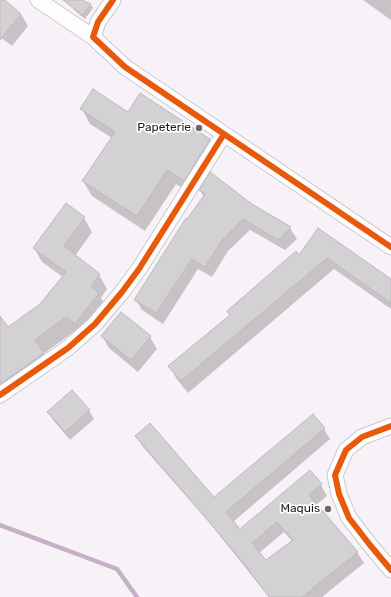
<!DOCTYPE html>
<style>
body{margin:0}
canvas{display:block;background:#f7f2f7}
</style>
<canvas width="391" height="597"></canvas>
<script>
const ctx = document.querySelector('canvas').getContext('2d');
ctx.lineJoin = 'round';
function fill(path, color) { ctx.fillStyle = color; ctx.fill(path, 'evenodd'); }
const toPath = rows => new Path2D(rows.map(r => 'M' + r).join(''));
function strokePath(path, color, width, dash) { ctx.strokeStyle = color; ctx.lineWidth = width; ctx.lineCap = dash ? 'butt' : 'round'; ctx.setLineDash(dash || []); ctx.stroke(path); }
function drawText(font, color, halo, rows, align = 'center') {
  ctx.font = font + ' Rubik,sans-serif'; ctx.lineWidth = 3.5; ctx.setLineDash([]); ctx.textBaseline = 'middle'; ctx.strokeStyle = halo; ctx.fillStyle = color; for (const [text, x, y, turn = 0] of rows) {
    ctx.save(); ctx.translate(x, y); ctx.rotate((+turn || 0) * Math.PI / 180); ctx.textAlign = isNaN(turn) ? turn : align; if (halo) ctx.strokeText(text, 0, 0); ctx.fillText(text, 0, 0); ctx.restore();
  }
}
const shadow = toPath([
 [0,0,3,0,21,14,28,26,12,46,0,37],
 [76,0,91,5,93,8,85,19,74,10,71,6],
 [363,0,391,0,391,20],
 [82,109,210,139,218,155,193,195,176,184,145,231,92,196,83,181,112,138,90,124],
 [200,190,252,205,290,228,297,239,285,250,250,230,228,251,212,277,198,269,163,324,142,310,136,300,204,197],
 [66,205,84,218,92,232,75,256,99,275,107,289,101,298,107,308,83,337,75,331,43,354,52,368,1,404,0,318,8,329,41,305,63,277,42,262,34,248],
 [319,229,391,280,391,309,334,269,188,393,176,378,170,366,299,256],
 [102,336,150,337,157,349,138,372,109,348],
 [72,391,89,411,94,419,70,440,53,420,48,412],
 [324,429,330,439,233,522,240,530,309,471,321,485,327,496,316,505,357,552,364,563,322,597,269,597,208,521,143,447,137,436,214,498],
 [284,532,292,541,266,561,259,553]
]);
const stream = toPath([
 [0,525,117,569,137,597]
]);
const building = toPath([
 [0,0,5,0,21,14,0,40,0,0],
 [63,0,82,0,91,4,82,15,63,0],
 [93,89,128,112,140,93,210,139,184,181,167,170,137,216,82,181,115,132,80,109,93,89],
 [210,172,252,204,291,227,278,240,243,219,222,240,205,267,192,259,156,313,134,300,186,218,187,219,205,194,199,190,210,172],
 [66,203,85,217,64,246,100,274,91,287,99,293,75,324,66,317,35,340,44,353,0,384,0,316,8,327,40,304,66,272,33,248,66,203],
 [318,228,391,279,391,303,327,258,181,381,168,366,230,315,227,311,296,251,299,255,318,228],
 [121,312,151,336,131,360,101,336,121,312],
 [72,390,90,410,65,432,47,412,72,390],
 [313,414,325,428,226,512,240,529,310,470,322,484,309,495,358,552,302,597,269,597,250,572,251,572,200,511,135,436,150,423,214,497,313,414],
 [277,522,293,540,266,560,252,543,277,522]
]);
const street = toPath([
 [38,0,93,37],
 [113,0,98,22,93,37,125,67,391,247],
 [0,395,68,348,95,324,122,292,139,269,224,134],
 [391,426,362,437,346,450,335,475,339,494,349,518,370,545,391,570]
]);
const cycleway = toPath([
 [113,0,98,22,93,37,125,67,391,247],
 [0,395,68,348,95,324,122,292,139,269,224,134],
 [391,426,362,437,346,450,335,475,339,494,349,518,370,545,391,570]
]);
const markers = [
 [199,128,4,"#6c686c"],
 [328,509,4,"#6c686c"]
];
const poiNames = [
 ["Papeterie",191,128],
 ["Maquis",320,509]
];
fill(shadow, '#0003');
strokePath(stream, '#c6b0c8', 4.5);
fill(building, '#d4d1d4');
strokePath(building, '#bdb9bd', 1);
strokePath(street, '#ccc8cc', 17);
strokePath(street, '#fefdfe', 15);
strokePath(cycleway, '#e8590c', 6);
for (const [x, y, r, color] of markers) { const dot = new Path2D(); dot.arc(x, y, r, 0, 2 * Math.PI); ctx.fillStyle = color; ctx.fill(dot); strokePath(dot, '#fff', 1.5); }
drawText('12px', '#211e21', '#fff', poiNames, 'right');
</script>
